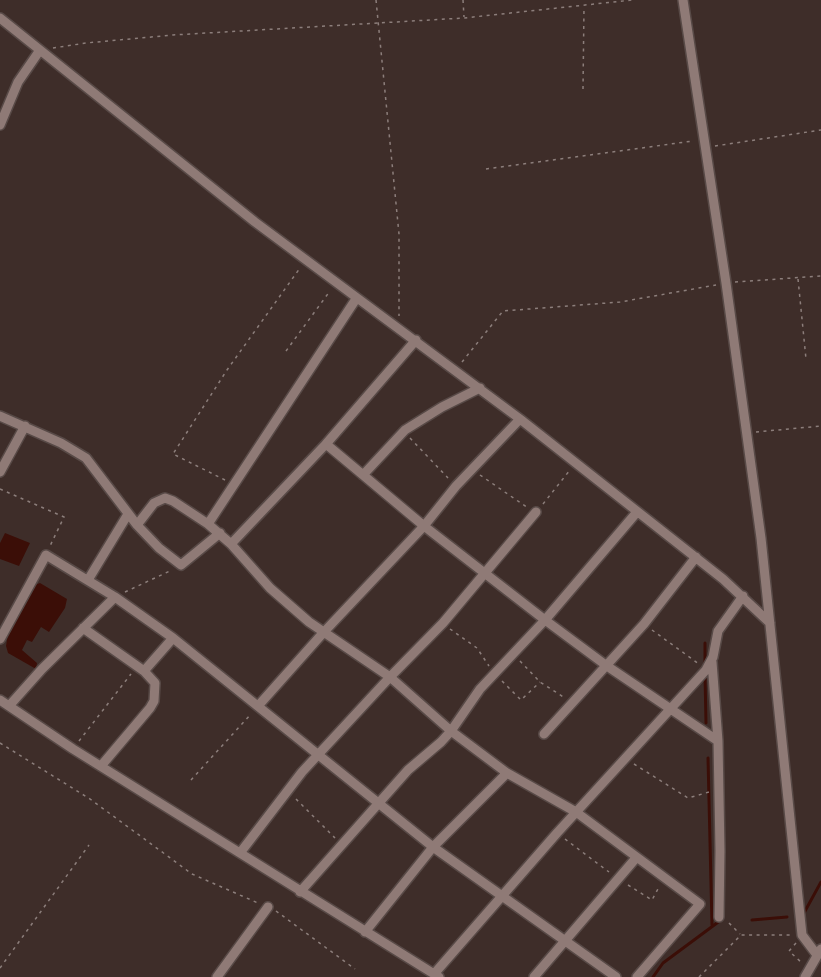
<!DOCTYPE html>
<style>
body{margin:0}
canvas{display:block;background:#3e2d29}
</style>
<canvas width="821" height="977"></canvas>
<script>
const ctx = document.querySelector('canvas').getContext('2d');
ctx.lineJoin = 'round';
function fill(path, color) { ctx.fillStyle = color; ctx.fill(path, 'evenodd'); }
const toPath = rows => new Path2D(rows.map(r => 'M' + r).join(''));
function strokePath(path, color, width, dash) { ctx.strokeStyle = color; ctx.lineWidth = width; ctx.lineCap = dash ? 'butt' : 'round'; ctx.setLineDash(dash || []); ctx.stroke(path); }
const water = toPath([
 [5,533,30,543,19,566,0,559,0,543],
 [40,583,67,599,65,608,49,632,41,627,32,642,27,640,22,650,37,663,36,669,8,653,6,646,8,634,25,596,32,586]
]);
const stream = toPath([
 [705,643,705,665],
 [705,675,706,723],
 [708,758,712,925],
 [804,913,821,882],
 [752,920,787,917],
 [653,977,663,963,721,920]
]);
const path = toPath([
 [376,0,399,234,399,316],
 [463,0,464,17],
 [53,48,86,43,173,35,464,18,632,0],
 [583,89,584,7],
 [715,146,821,130],
 [486,169,693,141],
 [798,279,806,359],
 [735,282,821,276],
 [286,351,330,291],
 [462,362,503,311,620,302,716,285],
 [756,432,821,426],
 [410,438,448,478],
 [480,475,528,508],
 [225,480,173,454,227,370,300,268],
 [0,489,64,517,50,546],
 [543,504,570,470],
 [125,592,172,570],
 [450,629,477,648,489,666],
 [652,630,699,664],
 [520,661,540,682,565,698],
 [502,681,521,700,540,682],
 [79,741,131,674],
 [0,743,90,799,192,874,258,903],
 [634,764,688,798,709,792],
 [191,780,251,714],
 [296,799,335,838],
 [565,839,609,872],
 [628,885,652,900,659,887],
 [276,911,355,969],
 [729,923,740,934],
 [796,943,789,951,802,963],
 [0,968,89,845],
 [699,977,741,935,792,935]
]);
const minor = toPath([
 [683,0,726,283,761,538,802,935,817,955],
 [0,18,255,222,520,419,723,579,770,623],
 [0,125,18,82,40,50],
 [0,416,61,443,86,458,137,525,159,548,181,565,220,533],
 [326,444,424,526,545,620,607,666,718,741],
 [0,472,25,426],
 [363,475,405,430,442,407,480,388],
 [208,524,356,299],
 [137,525,154,503,165,498,173,501,208,524,231,544,270,588,309,622,390,677,451,731,507,773,576,812,700,904,637,977],
 [231,544,326,444,416,340],
 [88,580,128,514],
 [83,628,144,671,155,683,154,701,150,708,101,766],
 [0,639,46,555,115,597,173,638,433,847,616,977],
 [712,662,718,741,720,851,719,917],
 [144,671,173,638],
 [0,700,73,749,439,977],
 [9,706,42,669,115,597],
 [258,706,323,633,424,526,456,486,520,419],
 [544,734,644,624,696,557],
 [240,853,302,772,390,677,443,623,536,512],
 [300,892,408,770,441,742,451,731,480,689,545,620,637,512],
 [365,932,433,847,507,773],
 [434,974,557,833,706,670,713,657,718,631,743,596],
 [217,977,268,907],
 [534,977,636,858],
 [805,977,821,949]
]);
fill(water, '#3b0e07');
strokePath(stream, '#3b0e07', 3);
strokePath(minor, '#584a47', 12);
strokePath(path, '#8c7e7b', 1.5, [3, 4.5]);
strokePath(minor, '#8f7a76', 9);
</script>
